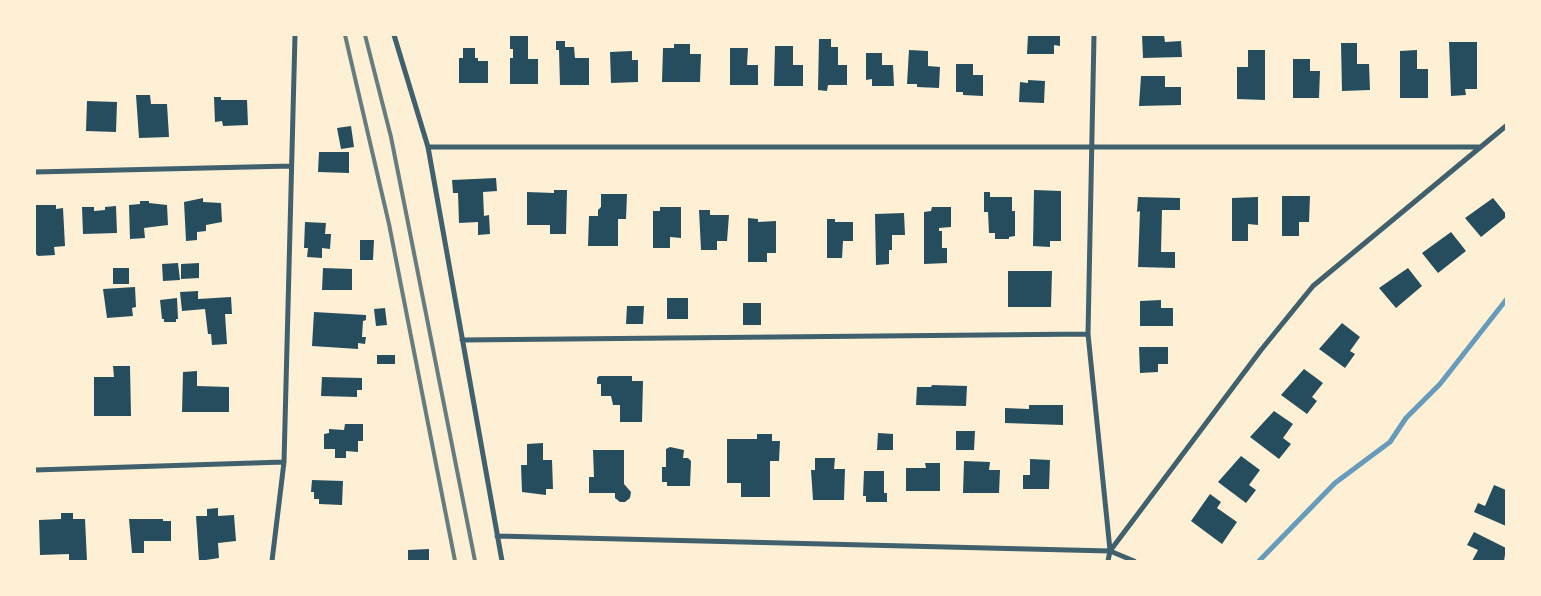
<!DOCTYPE html>
<style>
body{margin:0}
#map{position:relative;width:1541px;height:596px;overflow:hidden;background:#fdf0d5;font-family:Signika,sans-serif}
canvas{display:block}
.frame{position:absolute;inset:0;border:36px solid #fdf0d5;pointer-events:none}
</style>
<div id="map">
<canvas width="1541" height="596"></canvas>
<div class="frame"></div>
</div>
<script>
const ctx = document.querySelector('canvas').getContext('2d');
ctx.lineJoin = 'round';
const toPath = rows => new Path2D(rows.map(r => 'M' + r).join(''));
function strokePath(path, color, width, dash) { ctx.strokeStyle = color; ctx.lineWidth = width; ctx.lineCap = dash ? 'butt' : 'round'; ctx.setLineDash(dash || []); ctx.stroke(path); }
function fill(path, color) { ctx.fillStyle = color; ctx.fill(path, 'evenodd'); }
const stream = toPath([
 [1259,561,1335,483,1390,442,1406,418,1440,384,1506,300]
]);
const building = toPath([
 [510,35,528,35,528,59,538,59,538,84,510,84,510,58,513,58,513,49,510,49],
 [1028,35,1060,35,1060,46,1054,45,1054,54,1027,54],
 [1142,35,1164,35,1165,42,1181,41,1182,57,1143,58],
 [819,39,831,39,831,47,838,47,838,65,847,65,847,85,828,85,827,91,818,90],
 [556,41,565,41,565,47,574,47,575,58,589,58,589,85,560,85,559,50,556,50],
 [1449,42,1477,42,1477,89,1465,89,1466,95,1451,96],
 [1341,43,1357,43,1357,64,1369,64,1370,90,1342,91],
 [674,44,690,44,690,54,701,54,700,82,662,82,663,48,674,48],
 [775,46,793,46,793,65,803,65,803,86,774,86],
 [463,48,475,48,475,58,478,58,478,61,488,61,488,83,459,83,459,58,463,58],
 [730,48,748,48,747,65,758,65,758,85,730,85],
 [909,50,928,51,928,66,940,67,939,88,917,87,917,84,907,84],
 [1248,50,1265,50,1265,100,1237,99,1237,67,1248,67],
 [1417,50,1417,69,1428,69,1428,98,1400,98,1400,51],
 [632,51,632,60,638,60,638,82,611,83,610,52],
 [866,53,882,53,882,65,893,65,894,86,872,86,872,79,866,80],
 [1293,59,1310,59,1310,71,1320,71,1319,98,1293,98],
 [956,64,973,64,973,75,983,75,983,96,963,95,963,92,956,92],
 [1141,76,1165,76,1165,87,1181,87,1181,105,1139,106],
 [1028,80,1045,81,1044,103,1019,102,1020,82,1028,83],
 [136,95,150,95,151,104,167,104,169,137,139,138],
 [214,97,221,97,221,100,247,100,248,125,223,126,222,121,215,122],
 [87,101,117,102,116,132,86,131],
 [351,126,354,147,341,149,337,128],
 [319,152,349,152,349,173,318,172],
 [496,178,497,191,483,192,484,216,489,215,490,234,478,235,478,222,459,223,458,193,453,193,452,180],
 [554,190,567,190,566,234,550,234,550,225,527,225,527,192,554,193],
 [1034,190,1061,191,1061,241,1050,241,1050,247,1033,246],
 [984,192,990,192,990,197,1012,197,1012,211,1015,211,1015,236,1009,237,1009,239,995,239,995,233,989,233,988,212,984,212],
 [601,194,627,194,626,219,618,219,618,246,588,246,589,216,598,216,598,210,601,207],
 [1282,196,1310,196,1309,222,1299,222,1299,236,1282,236],
 [1138,197,1180,198,1180,210,1162,210,1161,252,1175,252,1175,268,1138,267,1140,211,1137,212],
 [1258,197,1258,225,1248,224,1248,241,1232,241,1232,198],
 [203,198,203,202,221,203,222,222,206,225,206,231,197,232,197,240,186,241,184,202],
 [1493,198,1506,214,1506,217,1481,237,1465,218],
 [140,201,149,201,149,203,167,205,168,225,144,228,145,238,130,239,129,205,140,204],
 [35,205,56,205,56,209,63,208,65,246,54,247,55,255,38,256,35,253],
 [116,206,117,233,83,234,82,207,94,207,94,211,105,210,105,207],
 [660,207,681,207,681,238,670,237,670,248,653,248,653,211,660,211],
 [932,207,951,207,951,227,939,228,939,231,942,231,942,248,947,248,947,263,924,264,924,212,931,211],
 [699,210,710,210,710,215,729,215,727,241,717,241,717,250,701,250],
 [904,213,905,235,892,235,892,250,889,250,889,264,876,265,875,214],
 [748,218,758,219,758,222,776,221,776,253,767,253,767,262,748,262],
 [827,219,835,219,835,222,853,222,853,241,843,241,842,258,827,258],
 [305,222,326,223,325,234,331,234,330,249,322,248,322,258,307,257,308,248,304,248],
 [1451,232,1466,251,1438,273,1422,253],
 [360,240,374,240,373,260,360,260],
 [178,263,180,280,163,281,162,264],
 [199,263,199,278,181,279,181,264],
 [113,268,129,268,129,284,113,284],
 [323,268,352,269,352,290,322,290],
 [1408,268,1422,286,1396,308,1379,288],
 [1008,271,1052,271,1051,307,1008,307],
 [135,287,136,307,132,308,133,316,107,318,103,289],
 [198,291,198,299,231,297,232,314,225,314,227,344,212,345,211,334,208,334,205,309,182,311,180,292],
 [177,298,178,319,176,319,176,322,164,322,164,319,162,319,160,300],
 [667,298,688,298,688,319,667,319],
 [1161,300,1161,308,1173,308,1173,326,1140,326,1140,301],
 [743,303,761,303,761,325,743,325],
 [627,306,644,306,643,324,626,324],
 [385,308,387,325,376,326,374,309],
 [314,312,366,315,366,320,363,321,362,337,366,337,365,344,358,343,358,349,312,346],
 [1342,323,1360,337,1350,351,1355,354,1345,368,1319,349],
 [1139,347,1168,347,1168,364,1158,364,1158,372,1140,373],
 [377,355,395,355,395,364,377,364],
 [113,366,130,366,131,416,94,416,94,377,114,377],
 [1304,369,1323,383,1312,397,1317,401,1307,414,1281,395],
 [197,371,197,386,229,387,229,412,182,412,183,372],
 [599,376,632,376,632,381,643,381,642,422,620,422,620,405,613,405,611,396,601,396,601,384,597,384,597,378],
 [322,377,362,378,362,390,357,390,357,397,321,396],
 [932,385,967,386,966,406,916,405,917,387,931,387],
 [1029,405,1063,405,1063,425,1005,423,1005,408,1029,409],
 [1274,411,1293,424,1283,438,1291,444,1279,459,1250,437],
 [345,424,363,424,363,441,358,441,358,452,346,451,346,458,335,458,335,449,324,449,324,434,329,433,329,429,344,430],
 [956,431,975,431,974,450,956,450],
 [878,433,893,434,893,450,877,450],
 [757,434,772,434,772,441,780,441,779,461,770,461,770,497,741,497,741,483,727,483,727,439,757,439],
 [543,443,543,460,552,460,553,489,546,489,546,495,522,492,521,465,527,465,527,444],
 [670,447,684,450,683,458,688,458,691,461,690,486,667,486,667,482,662,482,662,467,666,467,666,449],
 [593,450,624,450,624,484,631,492,630,498,625,502,620,502,615,498,615,493,589,493,589,477,594,477],
 [1241,456,1260,470,1249,485,1256,490,1246,503,1218,482],
 [815,458,835,458,834,469,845,469,844,500,813,500,811,470,815,470],
 [1030,459,1050,460,1049,489,1023,489,1023,475,1030,475],
 [964,461,990,462,989,470,1000,470,999,493,963,493],
 [925,463,940,463,940,491,906,491,906,468,926,468],
 [864,471,884,471,884,493,887,493,887,502,866,502,866,496,863,496],
 [312,480,343,481,342,505,319,504,319,499,314,499,314,492,311,492],
 [1494,485,1506,490,1506,526,1474,512,1478,503,1485,506],
 [1210,494,1221,502,1217,508,1237,522,1222,544,1191,521],
 [218,508,218,516,234,515,236,541,218,543,219,558,199,561,196,516,207,516,207,509],
 [61,513,73,513,73,519,85,519,87,561,69,561,69,554,40,555,39,520,61,519],
 [129,519,163,519,163,521,171,521,171,541,144,541,144,553,132,553],
 [1474,532,1506,548,1504,561,1472,561,1478,550,1467,545],
 [429,549,429,561,408,561,408,550]
]);
const minor = toPath([
 [394,35,428,147,502,561],
 [1094,35,1088,334,1110,550],
 [428,147,1480,147],
 [35,172,291,166],
 [462,340,1088,334],
 [35,470,284,462],
 [497,536,1110,551,1134,561],
 [272,561,284,462,295,35],
 [1108,561,1110,551,1261,350,1313,286,1506,126]
]);
const rail = toPath([
 [345,35,389,224,455,561],
 [365,35,391,137,475,561]
]);
strokePath(stream, '#669bbc', 5);
fill(building, '#264d5e');
strokePath(minor, '#3f606c', 5);
strokePath(rail, '#657d81', 4);
</script>
